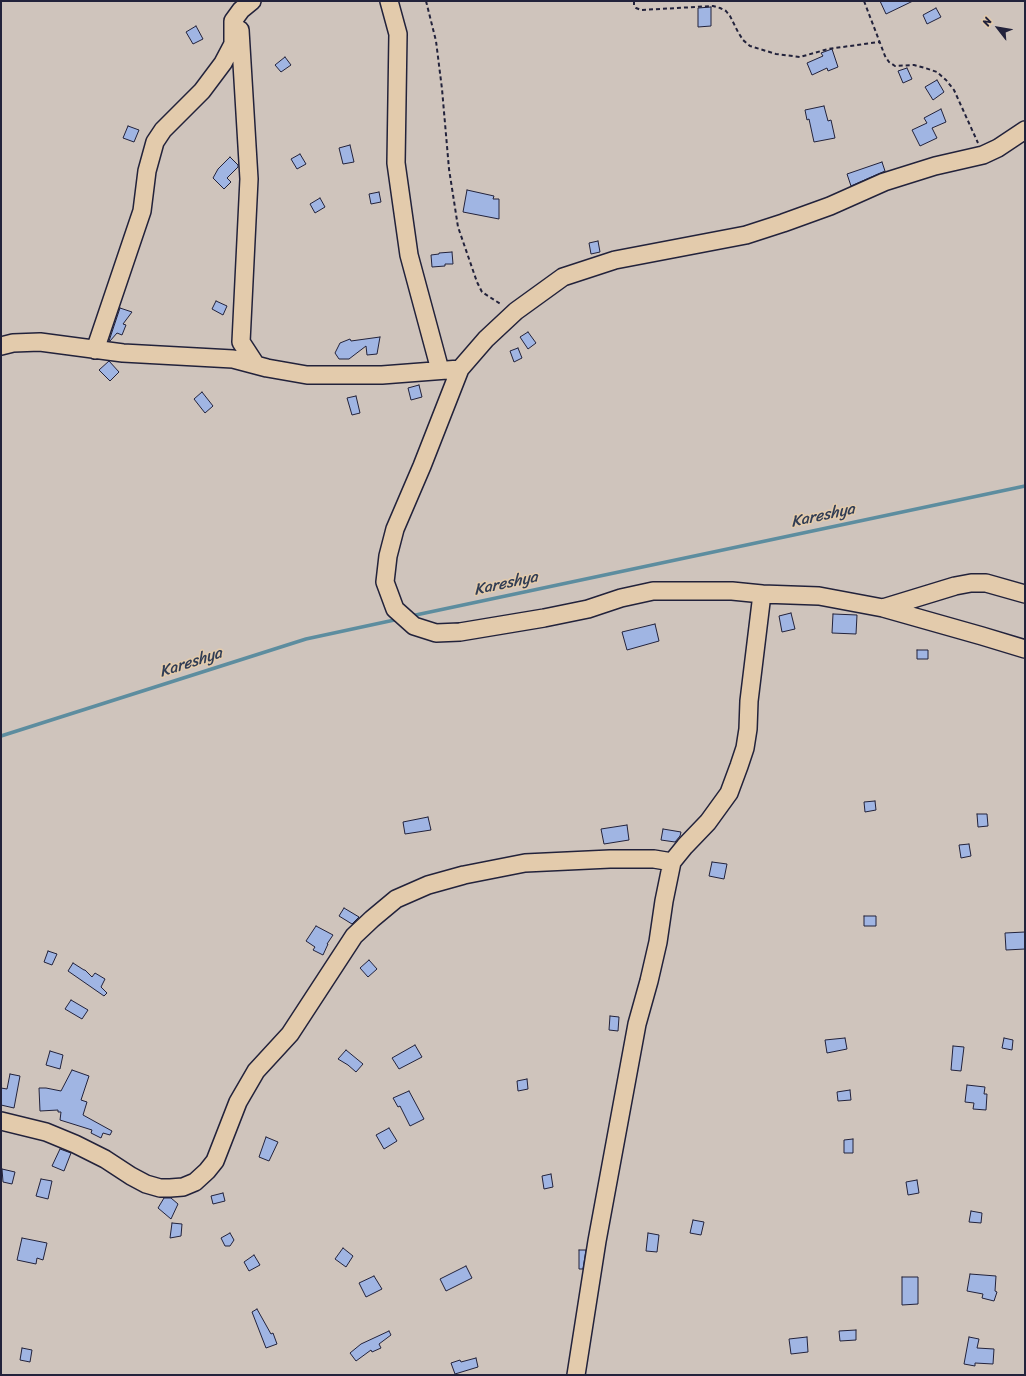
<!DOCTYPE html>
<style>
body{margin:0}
#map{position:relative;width:1026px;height:1376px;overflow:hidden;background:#cfc4bc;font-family:Sriracha,sans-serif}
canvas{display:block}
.frame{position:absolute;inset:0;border:2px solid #22223b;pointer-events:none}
.north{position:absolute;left:978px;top:8px;width:40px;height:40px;-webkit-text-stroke:3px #e3cbac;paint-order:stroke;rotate:301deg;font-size:11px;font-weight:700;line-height:16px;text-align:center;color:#22223b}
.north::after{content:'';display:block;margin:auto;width:14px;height:18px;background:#22223b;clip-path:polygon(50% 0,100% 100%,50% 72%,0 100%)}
</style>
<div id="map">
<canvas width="1026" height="1376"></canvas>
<div class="frame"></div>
<div class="north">N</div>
</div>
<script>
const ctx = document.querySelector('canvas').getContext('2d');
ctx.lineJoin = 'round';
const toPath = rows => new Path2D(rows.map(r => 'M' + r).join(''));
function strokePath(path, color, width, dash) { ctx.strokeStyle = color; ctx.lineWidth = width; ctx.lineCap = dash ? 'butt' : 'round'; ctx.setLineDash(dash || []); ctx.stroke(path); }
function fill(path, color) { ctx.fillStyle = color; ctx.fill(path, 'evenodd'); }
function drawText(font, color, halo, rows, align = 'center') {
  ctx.font = font + ' Sriracha,sans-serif'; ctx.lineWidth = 3; ctx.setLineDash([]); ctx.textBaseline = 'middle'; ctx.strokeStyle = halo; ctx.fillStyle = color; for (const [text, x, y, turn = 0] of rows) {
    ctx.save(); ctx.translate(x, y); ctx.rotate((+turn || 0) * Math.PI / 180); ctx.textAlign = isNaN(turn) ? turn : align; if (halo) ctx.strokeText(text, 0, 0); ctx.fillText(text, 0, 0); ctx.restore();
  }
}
const stream = toPath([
 [411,616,1025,486],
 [1,736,306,639,399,619]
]);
const building = toPath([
 [880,1,913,1,886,14,880,1],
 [711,7,711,26,698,27,698,8,711,7],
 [936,8,941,17,927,24,923,15,936,8],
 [196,26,203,39,193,44,186,32,196,26],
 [832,49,838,67,828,71,827,68,812,75,807,63,823,56,821,53,832,49],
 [285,57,291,65,281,72,275,65,285,57],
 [907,68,912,79,903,83,898,71,907,68],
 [937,80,944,92,933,100,925,87,937,80],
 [824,106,828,121,831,120,835,138,814,142,809,119,807,120,805,110,824,106],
 [941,109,946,122,932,128,937,138,920,146,912,130,927,123,924,118,941,109],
 [128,126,139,130,134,142,123,138,128,126],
 [350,145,354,162,343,164,339,148,350,145],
 [300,154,306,164,297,169,291,159,300,154],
 [230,157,238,165,238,167,227,178,231,182,224,189,213,178,218,169,230,157],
 [882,162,885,171,851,186,847,174,882,162],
 [467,190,494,196,493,199,499,199,499,219,463,212,467,190],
 [379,192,381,202,371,204,369,194,379,192],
 [320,198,325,207,315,213,310,204,320,198],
 [598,241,600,252,591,254,589,243,598,241],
 [452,252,453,264,445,264,445,266,432,267,431,255,439,254,439,253,452,252],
 [216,301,227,306,223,315,212,309,216,301],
 [120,308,132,312,123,324,126,325,122,335,117,333,110,341,109,341,120,308],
 [528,332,536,343,528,349,520,337,528,332],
 [380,337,377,354,367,355,366,346,349,359,339,359,335,353,340,343,350,339,351,341,380,337],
 [518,348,522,358,514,362,510,351,518,348],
 [109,361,119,372,110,381,99,370,109,361],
 [419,385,422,397,411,400,408,388,419,385],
 [202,392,213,406,205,413,194,399,202,392],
 [356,396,360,413,352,415,347,398,356,396],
 [791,613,795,629,782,632,779,616,791,613],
 [833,614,857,615,856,634,832,633,833,614],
 [655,624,659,641,627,650,622,632,655,624],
 [917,650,928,650,928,659,917,659,917,650],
 [875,801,876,810,865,812,864,802,875,801],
 [977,814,987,814,988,826,978,827,977,814],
 [428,817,431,830,405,834,403,822,428,817],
 [627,825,629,840,604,844,601,829,627,825],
 [663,829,681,832,680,836,675,842,661,840,663,829],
 [969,844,971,856,961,858,959,845,969,844],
 [712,862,727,864,724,879,709,876,712,862],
 [344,908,359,917,352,924,339,916,344,908],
 [864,916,876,916,876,926,864,926,864,916],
 [316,926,333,935,327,944,328,944,323,955,313,950,315,947,306,941,316,926],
 [1025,932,1025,949,1006,950,1005,933,1025,932],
 [48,951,57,954,52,965,44,962,48,951],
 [369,960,377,969,368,977,360,968,369,960],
 [73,963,84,970,85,970,92,977,95,973,105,979,101,987,107,993,104,996,68,971,73,963],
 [71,1000,88,1010,82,1019,65,1009,71,1000],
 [610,1016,619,1017,618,1031,609,1030,610,1016],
 [845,1038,847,1049,827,1053,825,1040,845,1038],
 [1004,1038,1013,1040,1012,1050,1002,1048,1004,1038],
 [415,1045,422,1057,399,1069,392,1058,415,1045],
 [953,1046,964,1047,961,1071,951,1070,953,1046],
 [346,1050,363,1064,356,1072,348,1065,338,1059,346,1050],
 [50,1051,63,1055,60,1069,46,1065,50,1051],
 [72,1070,89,1076,81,1100,87,1102,83,1115,112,1131,110,1135,103,1133,101,1138,91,1133,92,1130,60,1120,61,1112,58,1112,58,1110,40,1111,39,1088,46,1088,61,1091,72,1070],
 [10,1074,20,1076,14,1108,1,1105,1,1088,7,1089,10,1074],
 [527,1079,528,1089,518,1091,517,1081,527,1079],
 [967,1085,985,1087,984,1094,987,1094,986,1110,973,1109,974,1103,965,1102,967,1085],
 [850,1090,851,1100,838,1101,837,1092,850,1090],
 [409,1091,424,1119,410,1126,400,1106,398,1107,393,1098,409,1091],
 [389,1128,397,1141,384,1149,376,1135,389,1128],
 [266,1137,278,1142,269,1161,259,1157,266,1137],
 [853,1139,853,1153,844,1153,844,1140,853,1139],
 [60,1149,71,1153,64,1171,52,1166,60,1149],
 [2,1169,15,1172,12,1184,3,1182,2,1169],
 [551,1174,553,1187,544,1189,542,1176,551,1174],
 [41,1179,52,1181,48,1199,36,1196,41,1179],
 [917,1180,919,1193,908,1195,906,1182,917,1180],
 [223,1193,225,1201,213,1204,211,1196,223,1193],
 [164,1198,171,1198,178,1204,171,1219,158,1208,164,1198],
 [971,1211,982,1213,981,1223,969,1222,971,1211],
 [693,1220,704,1222,701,1235,690,1233,693,1220],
 [172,1223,182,1224,181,1236,170,1238,172,1223],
 [230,1233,234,1240,230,1246,225,1246,221,1238,230,1233],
 [648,1233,659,1235,657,1252,646,1251,648,1233],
 [22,1238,47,1243,43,1260,37,1258,36,1264,17,1260,22,1238],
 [343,1248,353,1256,346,1267,335,1259,343,1248],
 [579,1250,586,1250,583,1269,579,1269,579,1250],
 [254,1255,260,1265,249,1271,244,1262,254,1255],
 [466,1266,472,1278,446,1291,440,1279,466,1266],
 [970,1274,996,1276,995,1291,997,1292,994,1301,982,1298,983,1294,967,1291,970,1274],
 [374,1276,382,1289,366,1297,359,1283,374,1276],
 [902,1277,918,1277,918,1304,902,1305,902,1277],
 [257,1309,271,1334,273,1333,277,1344,266,1348,252,1312,257,1309],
 [856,1330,856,1340,840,1341,839,1331,856,1330],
 [389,1331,391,1335,379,1344,381,1348,372,1352,371,1350,356,1361,350,1353,361,1344,389,1331],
 [807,1337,808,1352,791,1354,789,1339,807,1337],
 [969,1337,979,1339,977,1348,994,1349,993,1364,975,1363,975,1366,964,1364,969,1337],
 [22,1348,32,1350,30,1362,20,1360,22,1348],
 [476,1358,478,1367,455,1374,451,1363,460,1360,461,1362,476,1358]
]);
const path = toPath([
 [426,1,436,41,442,89,449,169,458,227,477,282,482,292,502,305],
 [634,1,634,5,636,8,641,10,713,6,720,8,726,11,730,16,738,32,743,40,750,46,776,54,800,57,828,49,879,42],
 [864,1,885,56,889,62,895,66,914,65,925,68,937,72,946,80,954,90,978,143]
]);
const minor = toPath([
 [389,1,398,34,396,163,409,255,440,370],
 [240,30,249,179,241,342,256,365],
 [1025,130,998,148,983,155,935,166,884,182,830,206,783,223,746,235,615,260,563,277,516,311,486,339,460,369,422,466,395,529,388,556,385,582,395,609,414,626,436,633,460,632,544,618,588,609,621,598,653,591,732,591,762,594,819,596,883,608,982,636,1025,649],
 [1,346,13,343,40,342,123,353,233,359,267,368,307,375,382,375,460,369],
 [95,350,142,211,147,171,155,142,163,130,202,91,223,63,233,44,233,21,241,10,252,1],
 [883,608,955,586,971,583,986,583,1025,594],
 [1,1121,46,1132,75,1144,105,1159,131,1176,146,1184,160,1188,170,1188,183,1187,195,1182,207,1171,215,1161,238,1102,256,1071,290,1034,354,936,372,919,396,899,428,885,464,875,525,863,610,859,654,859,672,862],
 [576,1375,597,1241,637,1024,649,981,658,942,664,901,672,862,685,846,708,822,729,793,739,766,745,748,748,729,749,701,762,594]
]);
const waterNames = [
 ["Kareshya",823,516,-12],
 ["Kareshya",506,584,-12],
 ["Kareshya",191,663,-18]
];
strokePath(stream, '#5d8d9f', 3.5);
fill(building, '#a0b5e3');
strokePath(building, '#22223b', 1);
strokePath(minor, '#22223b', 20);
strokePath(path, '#22223b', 2, [4, 3]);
strokePath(minor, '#e3cbac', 17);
drawText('italic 16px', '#313d54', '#e3cbac', waterNames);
</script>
